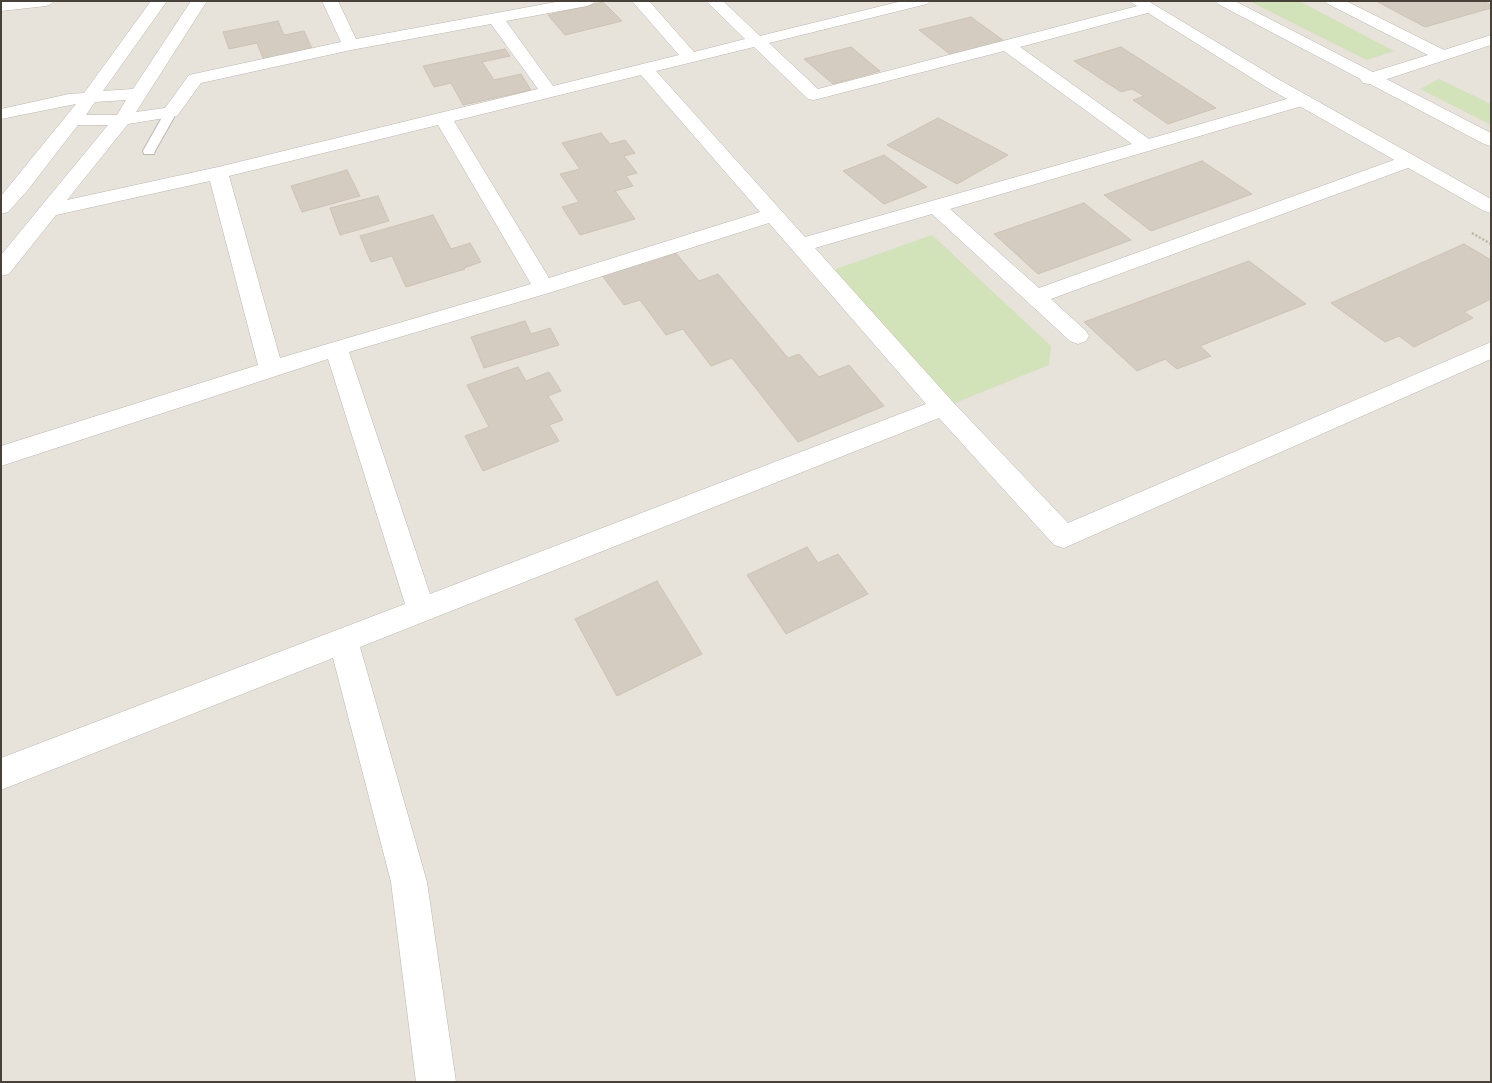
<!DOCTYPE html>
<style>
body{margin:0}
#map{position:relative;width:1492px;height:1083px;overflow:hidden;background:#f4f0eb;font-family:"Noto Sans",sans-serif}
canvas{display:block}
.frame{position:absolute;inset:0;border:2px solid #474139;pointer-events:none}
</style>
<div id="map">
<canvas width="1492" height="1083"></canvas>
<div class="frame"></div>
</div>
<script>
const ctx = document.querySelector('canvas').getContext('2d');
ctx.lineJoin = 'round';
function fill(path, color) { ctx.fillStyle = color; ctx.fill(path, 'evenodd'); }
const toPath = rows => new Path2D(rows.map(r => 'M' + r).join(''));
function strokePath(path, color, width, dash) { ctx.strokeStyle = color; ctx.lineWidth = width; ctx.lineCap = dash ? 'butt' : 'round'; ctx.setLineDash(dash || []); ctx.stroke(path); }
const residential = toPath([
 [1,1,1491,1,1491,1082,1,1082]
]);
const green = toPath([
 [1249,1,1299,1,1394,51,1367,60],
 [1439,79,1491,104,1491,125,1420,89],
 [932,235,1051,346,1049,365,950,405,833,270]
]);
const building = toPath([
 [1376,1,1483,1,1491,5,1491,8,1425,27,1376,1],
 [603,2,622,21,565,35,548,15,603,2],
 [971,17,1004,41,951,55,919,30,971,17],
 [278,21,284,35,304,31,314,53,265,63,257,43,229,49,223,32,278,21],
 [851,47,880,71,833,84,804,59,851,47],
 [1121,47,1216,108,1168,124,1133,100,1144,96,1132,89,1121,92,1074,61,1121,47],
 [505,49,510,56,482,62,494,80,521,74,531,90,463,105,451,83,434,87,423,66,505,49],
 [938,118,1008,155,957,184,887,145,938,118],
 [601,133,610,144,625,140,635,153,624,156,637,173,626,176,633,186,615,191,635,219,580,235,562,207,579,202,560,174,580,169,562,143,601,133],
 [884,155,927,187,884,204,843,171,884,155],
 [1202,161,1252,194,1151,231,1104,195,1202,161],
 [347,170,360,196,302,212,291,186,347,170],
 [378,196,389,221,340,235,330,208,378,196],
 [1084,203,1131,240,1038,274,994,234,1084,203],
 [433,215,451,249,470,243,481,262,464,268,465,269,406,287,392,256,371,262,360,236,433,215],
 [1464,244,1491,260,1491,299,1464,312,1473,318,1414,347,1399,336,1385,342,1331,303,1464,244],
 [675,252,699,281,718,274,788,358,799,354,819,377,849,365,884,406,798,442,732,358,711,366,683,329,666,335,640,300,624,305,601,274,675,252],
 [1249,261,1306,304,1200,346,1211,356,1177,369,1165,359,1137,371,1084,322,1249,261],
 [525,321,531,334,550,328,559,345,484,368,471,337,525,321],
 [518,367,526,381,549,372,561,391,548,396,563,420,549,425,559,441,483,471,465,436,489,427,467,385,518,367],
 [807,547,818,563,838,554,868,594,786,634,747,575,807,547],
 [657,581,702,654,617,696,575,619,657,581]
]);
const path = toPath([
 [1472,233,1491,244]
]);
const service = toPath([
 [171,108,177,112,155,151,154,154,144,154,143,151,165,112,171,108]
]);
const minor = toPath([
 [1,1,54,1,51,4,46,6,1,11,1,1],
 [151,1,167,1,103,91,133,89,191,1,207,1,136,112,165,108,189,75,341,42,322,1,338,1,356,39,561,1,595,1,592,4,587,6,506,21,553,86,679,55,632,1,649,1,694,52,745,39,706,1,723,1,760,36,902,1,930,1,927,4,769,43,818,89,1149,3,1155,5,1157,8,1155,11,1020,47,1149,139,1297,96,1303,95,1309,96,1312,100,1309,104,950,209,1039,288,1402,157,1409,155,1416,157,1419,161,1416,165,1051,299,1086,331,1089,336,1086,341,1078,344,1070,341,932,214,815,248,952,401,1068,523,1491,342,1491,359,1064,548,1054,545,939,418,360,647,427,882,456,1082,416,1082,391,882,333,658,1,790,1,758,405,604,328,359,1,466,1,446,258,365,210,181,56,215,9,274,1,276,1,255,108,125,78,125,27,191,8,212,1,214,1,196,76,104,1,119,1,109,69,94,84,93,151,1],
 [491,24,538,89,218,167,67,200,128,124,177,116,201,83,351,50,491,24],
 [754,47,808,99,814,100,1004,51,1132,144,805,237,656,71,754,47],
 [641,75,760,212,549,278,454,121,641,75],
 [126,100,117,115,86,115,95,102,126,100],
 [438,125,531,284,280,358,229,176,438,125],
 [769,223,926,404,430,594,349,352,552,292,769,223],
 [1325,1,1346,1,1444,50,1491,35,1491,45,1375,83,1369,84,1363,83,1360,79,1363,75,1428,55,1328,4,1325,1]
]);
const tertiary = toPath([
 [1129,1,1148,1,1278,79,1491,199,1491,213,1484,211,1266,87,1129,1],
 [1215,1,1235,1,1491,133,1491,146,1484,144,1218,4,1215,1]
]);
fill(residential, '#e7e2da');
fill(green, '#d2e3b9');
fill(building, '#d4ccc1');
strokePath(building, '#cec3b5', 1);
strokePath(service, '#beb8ae', 2);
strokePath(minor, '#beb8ae', 1);
strokePath(tertiary, '#beb8ae', 1);
strokePath(path, '#beb3a1', 2.5, [2, 2]);
fill(service, '#fff');
fill(minor, '#fff');
fill(tertiary, '#fff');
</script>
